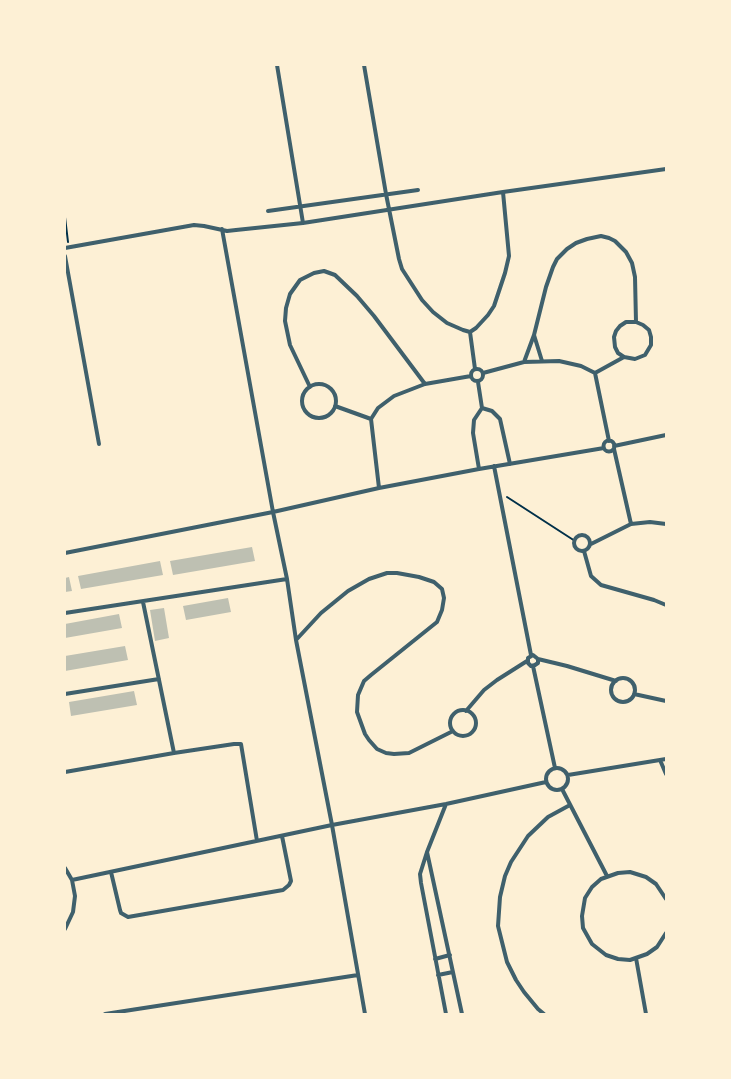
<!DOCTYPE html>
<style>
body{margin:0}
#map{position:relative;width:731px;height:1079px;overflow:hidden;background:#fdf0d5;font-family:"Fira Sans",sans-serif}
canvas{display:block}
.frame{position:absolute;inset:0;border:66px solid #fdf0d5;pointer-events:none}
</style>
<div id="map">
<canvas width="731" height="1079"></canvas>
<div class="frame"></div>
</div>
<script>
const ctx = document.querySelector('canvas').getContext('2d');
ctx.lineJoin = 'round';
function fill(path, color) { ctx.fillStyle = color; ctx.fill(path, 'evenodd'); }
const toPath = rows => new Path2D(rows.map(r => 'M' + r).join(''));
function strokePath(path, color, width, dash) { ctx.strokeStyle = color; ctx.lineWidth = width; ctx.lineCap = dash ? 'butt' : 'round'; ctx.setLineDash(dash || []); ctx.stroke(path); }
const building = toPath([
 [252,547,255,561,173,575,170,561],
 [160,561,163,575,81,589,78,576],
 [69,577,72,591,65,592,65,578],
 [228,598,231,612,186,620,183,606],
 [164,608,169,638,155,641,150,610],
 [119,614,122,628,65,638,65,624],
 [125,646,128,660,65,671,65,656],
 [134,691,137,705,71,716,69,702]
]);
const path = toPath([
 [65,217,68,242],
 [507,497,575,541]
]);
const minor = toPath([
 [277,65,303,223],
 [364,65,386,194,399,259,402,269,422,300,433,312,447,323,463,330,470,332,476,328,488,315,494,306,505,273,509,256,503,192],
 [268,211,418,190],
 [222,229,273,512,287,579,296,640,332,825,365,1014],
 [65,248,194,225,204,226,227,231,236,230,303,223,503,192,666,169],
 [65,256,99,444],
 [470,332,475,369],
 [534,335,542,361],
 [524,362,534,335,546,287,553,267,557,259,567,249,576,243,587,239,601,236,609,238,615,241,626,252,632,263,635,277,636,322],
 '471 375a6 6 0 1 1 12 0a6 6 0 1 1-12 0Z',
 [483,373,524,362,559,361,581,366,595,373,609,441],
 [595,373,624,357,635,359,645,355,651,345,651,337,649,330,643,325,636,322,626,322,620,326,616,331,614,337,615,347,618,353,624,357],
 [478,382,482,408,474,420,473,433,479,469],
 '302 401a17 17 0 1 1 34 0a17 17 0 1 1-34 0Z',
 [310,387,290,345,285,321,286,308,290,294,300,280,314,273,324,271,335,275,357,296,374,316,425,384],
 [335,406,371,419],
 [482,408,492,411,500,419,510,464],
 '603.5 446a5.5 5.5 0 1 1 11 0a5.5 5.5 0 1 1-11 0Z',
 [614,446,666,435],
 [614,449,631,524],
 [494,466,531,655],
 [379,488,371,419,378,408,394,396,425,384,471,376],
 '574 543a8 8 0 1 1 16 0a8 8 0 1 1-16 0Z',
 [591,544,631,524,650,522,666,524],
 [584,551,591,576,601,585,654,600,666,605],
 [65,553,273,512,379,488,479,469,604,448],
 [65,613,287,579],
 [296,640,321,613,348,591,369,579,387,573,397,573,419,577,434,582,442,589,444,598,442,610,437,622,371,675,364,681,358,695,357,712,365,734,369,740,377,749,386,753,394,754,409,753,453,731],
 [538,659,538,663,535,665,531,666,528,663,528,658,533,655,538,659,567,666,616,681],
 [533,666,555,768],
 '611 690a12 12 0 1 1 24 0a12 12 0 1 1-24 0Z',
 [65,694,159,679],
 [634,694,666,701],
 '450 723a13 13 0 1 1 26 0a13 13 0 1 1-26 0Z',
 [466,711,484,690,497,680,527,661],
 [174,753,234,744,241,744,257,841],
 [660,760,666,774],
 '546 779a11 11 0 1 1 22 0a11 11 0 1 1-22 0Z',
 [65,772,174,753,143,602],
 [568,775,666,759],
 [562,789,607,876],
 [446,804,427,852,462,1014],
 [427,852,420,874,421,883,446,1014],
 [65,868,72,880,75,896,73,912,65,929],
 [111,872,120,910,121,913,128,917,283,890,289,885,291,881,282,836],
 [72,880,332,825,446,804,546,782],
 [666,899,656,884,646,877,630,872,618,873,601,879,592,887,585,898,582,916,583,928,592,944,606,955,618,959,630,960,647,954,657,947,666,933],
 [636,958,646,1014],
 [435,959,450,955],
 [438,975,453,972],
 [105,1014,358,975],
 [544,1014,538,1009,524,992,516,980,507,962,498,926,500,897,505,876,511,862,528,836,548,817,570,805]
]);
fill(building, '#bec0b2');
strokePath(path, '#003049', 2);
strokePath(minor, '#3f606c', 4);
</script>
